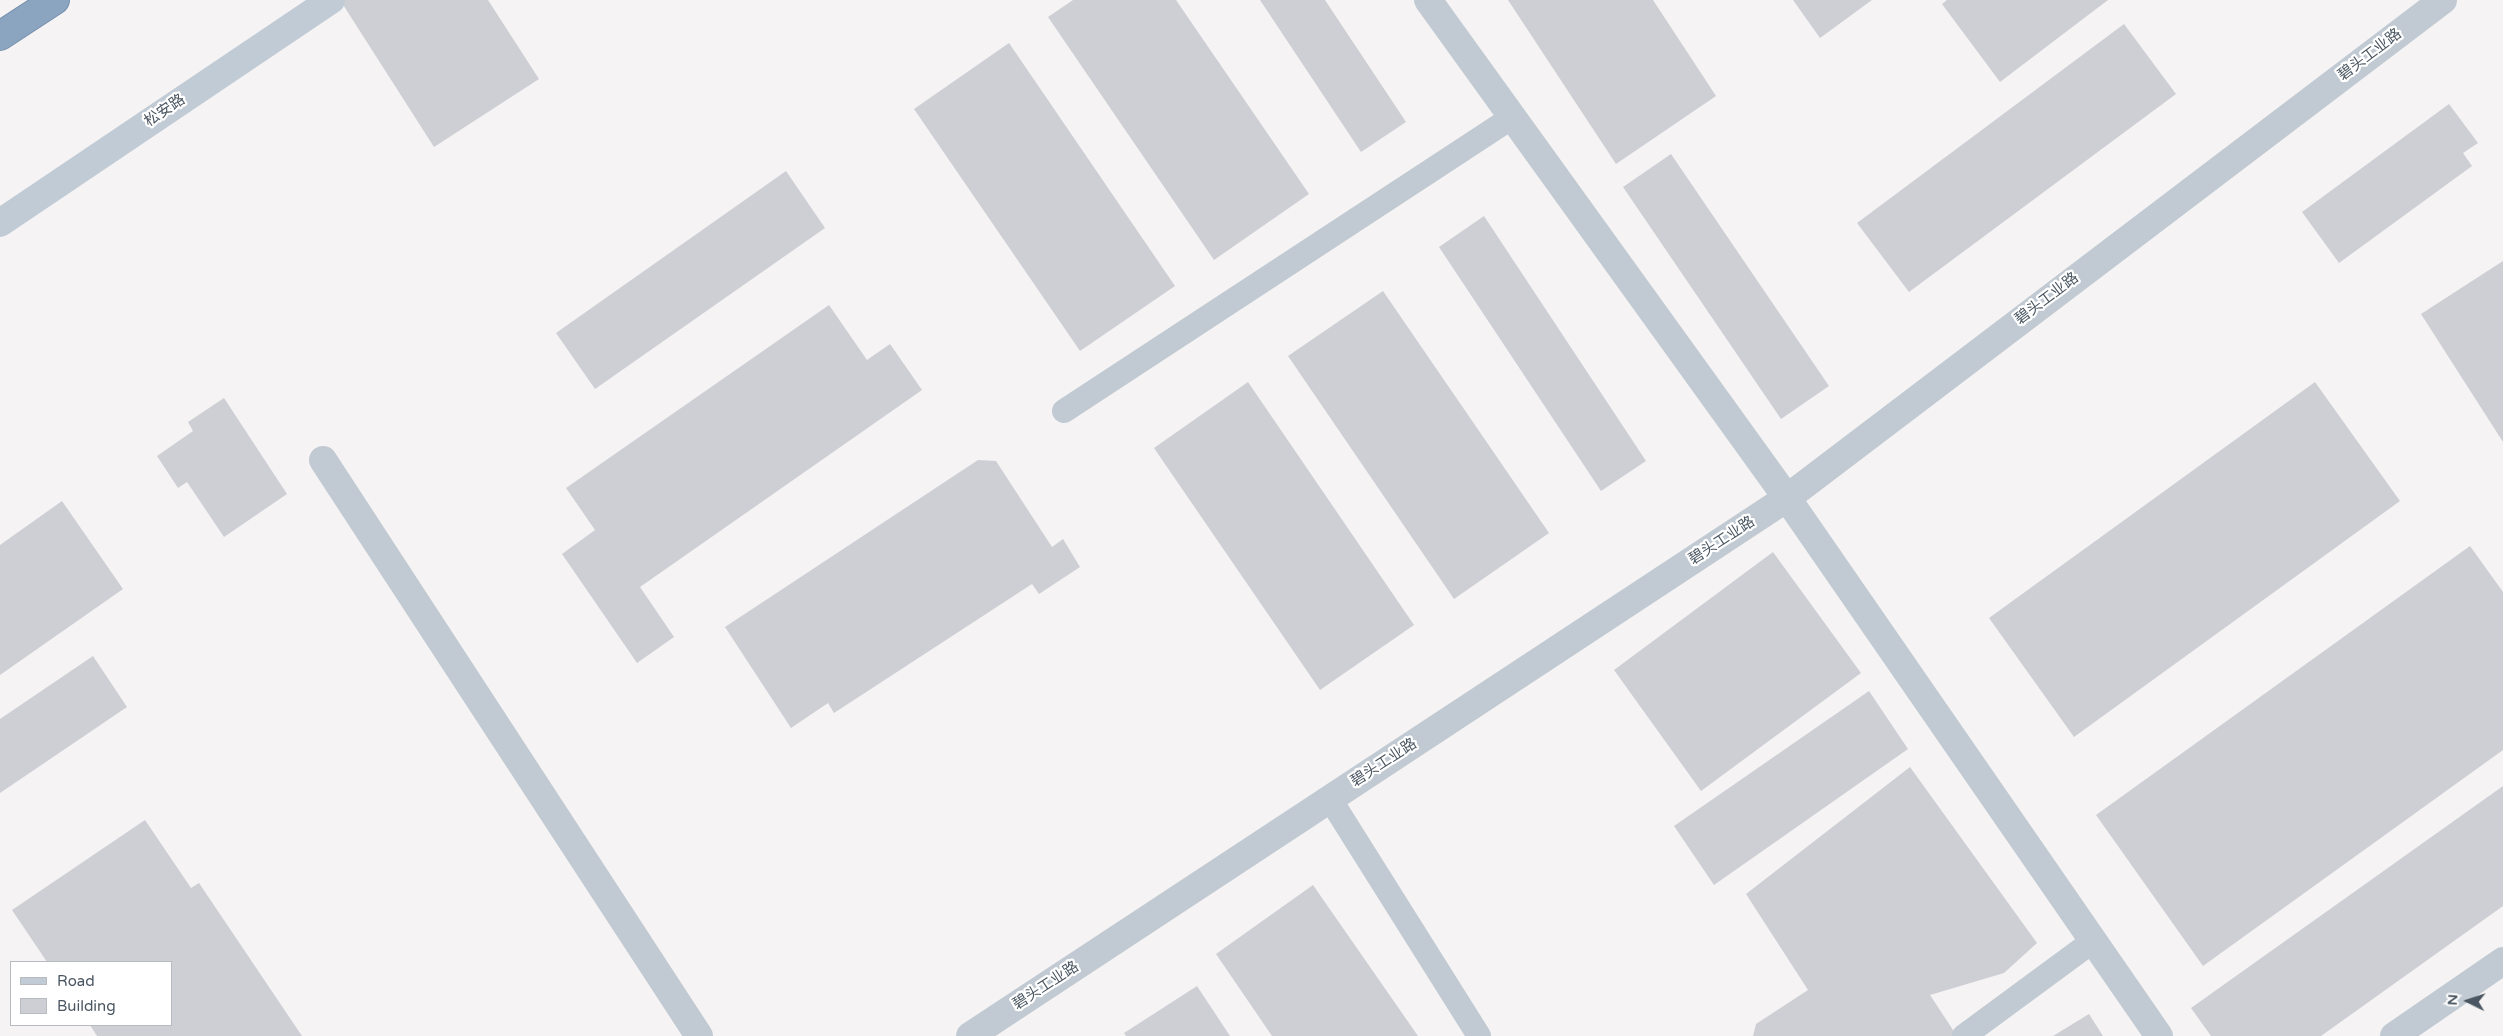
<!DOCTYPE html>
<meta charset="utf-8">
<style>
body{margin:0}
#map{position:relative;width:2503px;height:1036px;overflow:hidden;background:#f5f3f3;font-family:"Varela Round",sans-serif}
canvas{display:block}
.legend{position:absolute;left:10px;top:961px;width:162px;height:65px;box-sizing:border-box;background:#fff;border:1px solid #b7bbc0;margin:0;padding:6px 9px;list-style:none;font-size:15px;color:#4a5661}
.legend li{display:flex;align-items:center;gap:10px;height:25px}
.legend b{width:25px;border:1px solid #b7bbc0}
.north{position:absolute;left:2443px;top:976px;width:50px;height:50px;-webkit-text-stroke:4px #fff;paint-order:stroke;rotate:274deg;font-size:14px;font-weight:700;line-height:20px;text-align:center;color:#4a5661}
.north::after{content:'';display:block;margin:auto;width:18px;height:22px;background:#4a5661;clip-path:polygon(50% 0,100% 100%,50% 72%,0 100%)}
</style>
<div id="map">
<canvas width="2503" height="1036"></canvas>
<ul class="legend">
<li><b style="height:6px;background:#c1cbd6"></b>Road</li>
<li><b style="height:14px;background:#cdcfd5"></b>Building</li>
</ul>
<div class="north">N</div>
</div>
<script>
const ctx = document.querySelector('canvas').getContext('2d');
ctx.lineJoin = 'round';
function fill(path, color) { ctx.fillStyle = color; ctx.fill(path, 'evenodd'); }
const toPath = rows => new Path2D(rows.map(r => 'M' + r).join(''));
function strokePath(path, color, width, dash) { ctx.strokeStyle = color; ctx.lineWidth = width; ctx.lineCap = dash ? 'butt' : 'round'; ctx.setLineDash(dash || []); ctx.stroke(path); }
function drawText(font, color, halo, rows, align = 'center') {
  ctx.font = font + ' "Varela Round","Noto Sans SC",sans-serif'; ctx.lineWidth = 4.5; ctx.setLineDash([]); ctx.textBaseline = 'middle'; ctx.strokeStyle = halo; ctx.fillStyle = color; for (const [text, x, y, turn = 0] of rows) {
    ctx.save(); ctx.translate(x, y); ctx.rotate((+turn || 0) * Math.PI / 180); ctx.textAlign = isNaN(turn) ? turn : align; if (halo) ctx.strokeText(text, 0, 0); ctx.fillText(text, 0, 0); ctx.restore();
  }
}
const building = toPath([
 [340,0,488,0,539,79,434,147],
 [1073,0,1176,0,1309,194,1214,260,1048,17],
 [1260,0,1325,0,1406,122,1361,152],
 [1508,0,1653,0,1716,96,1616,164],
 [1793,0,1872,0,1820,38],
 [1947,0,2108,0,2000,82,1942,4],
 [2124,24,2176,94,1909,292,1857,223],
 [1009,43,1175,286,1080,351,914,109],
 [2449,104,2478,143,2463,153,2472,166,2339,263,2302,212],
 [1671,154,1829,386,1781,419,1623,187],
 [786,171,825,228,595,389,556,333],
 [1484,216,1646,461,1601,491,1439,247],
 [2503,261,2503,442,2421,314],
 [1383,291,1549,533,1454,599,1288,356],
 [829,305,867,360,890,344,922,390,640,587,674,637,637,663,562,554,595,530,566,488],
 [1248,382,1414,625,1320,690,1154,448],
 [2315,382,2400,501,2074,737,1989,618],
 [224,398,287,494,224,537,187,482,178,488,157,456,193,431,188,422],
 [978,460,996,461,1052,547,1063,539,1080,567,1039,594,1032,584,834,713,828,703,791,728,725,627],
 [62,501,123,589,0,675,0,545],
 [2470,546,2503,592,2503,750,2203,966,2096,815],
 [1773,552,1861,673,1701,791,1614,670],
 [93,656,127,707,0,793,0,719],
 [1869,691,1908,749,1714,885,1674,826],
 [1910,767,2037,943,2004,973,1930,995,1957,1036,1753,1036,1756,1024,1808,990,1746,894],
 [2503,786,2503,906,2321,1036,2211,1036,2191,1008],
 [145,820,191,888,199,883,302,1036,97,1036,90,1025,171,1025,171,962,47,962,12,910],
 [1313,885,1418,1036,1272,1036,1216,954],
 [1197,986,1230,1036,1126,1036,1124,1033],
 [2089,1014,2103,1036,2053,1036]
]);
const service = toPath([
 [1064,411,1511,118],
 [1330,799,1479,1036],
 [1964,1036,2093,941]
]);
const minor = toPath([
 [1428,0,1787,498,2159,1036],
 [323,460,699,1036],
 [970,1036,1787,498,2443,0],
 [2394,1036,2503,961]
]);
const secondary = toPath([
 [0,223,331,0]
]);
const motorway = toPath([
 [0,36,55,0]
]);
const streetNames = [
 ["碧头工业路",2370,55,-37],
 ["松安路",165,111,-34],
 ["碧头工业路",2047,299,-37],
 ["碧头工业路",1722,541,-33],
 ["碧头工业路",1384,763,-33],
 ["碧头工业路",1046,986,-33]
];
fill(building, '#cdcfd5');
strokePath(motorway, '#7690ad', 30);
strokePath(service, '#c1cad2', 24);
strokePath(minor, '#c1cad2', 28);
strokePath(secondary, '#c1cbd6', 28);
strokePath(motorway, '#8ba5c1', 28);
drawText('15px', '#4a5661', '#fff', streetNames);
</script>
